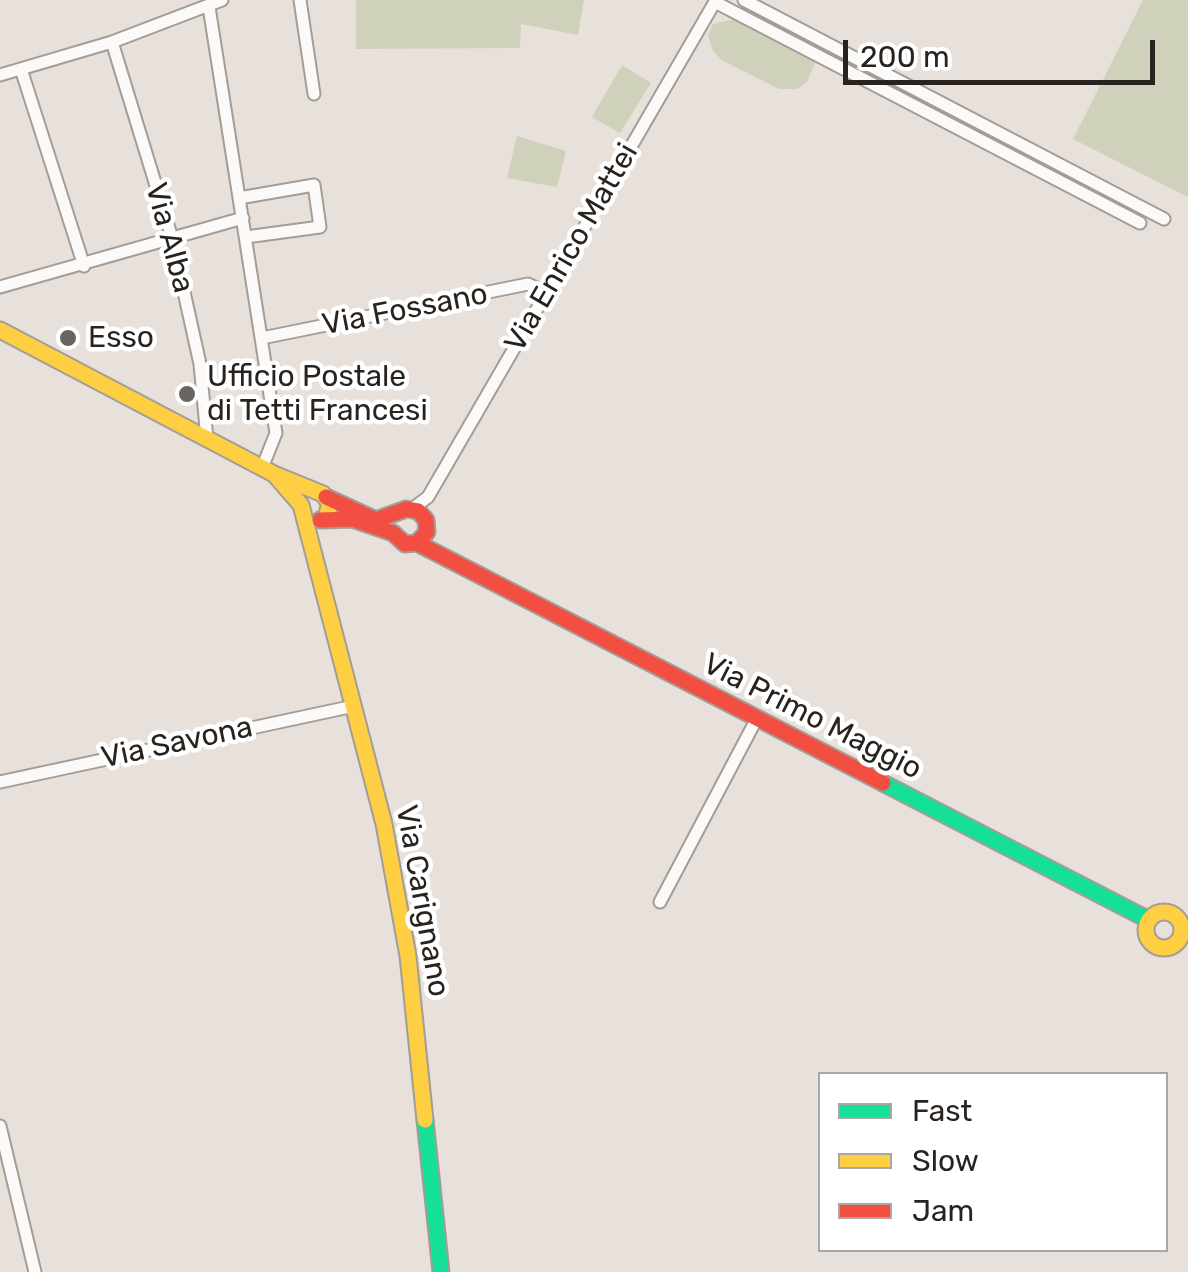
<!DOCTYPE html>
<style>
body{margin:0}
#map{position:relative;width:1188px;height:1272px;overflow:hidden;background:#e8e0da;font-family:Rubik,sans-serif}
canvas{display:block}
.legend{position:absolute;left:818px;top:1072px;width:350px;height:180px;box-sizing:border-box;background:#fff;border:2px solid #a9a7a5;margin:0;padding:12px 18px;list-style:none;font-size:30px;color:#28231e}
.legend li{display:flex;align-items:center;gap:20px;height:50px}
.legend b{width:50px;border:2px solid #a9a7a5}
.scale{position:absolute;left:843px;top:40px;width:312px;height:45px;box-sizing:border-box;border:5px solid #28231e;border-top:0;padding-left:12px;font-size:30px;line-height:35px;white-space:nowrap;color:#28231e;-webkit-text-stroke:8px #fff;paint-order:stroke}
</style>
<div id="map">
<canvas width="1188" height="1272"></canvas>
<ul class="legend">
<li><b style="height:12px;background:#16e098"></b>Fast</li>
<li><b style="height:12px;background:#ffcf43"></b>Slow</li>
<li><b style="height:12px;background:#f24e42"></b>Jam</li>
</ul>
<div class="scale">200 m</div>
</div>
<script>
const ctx = document.querySelector('canvas').getContext('2d');
ctx.lineJoin = 'round';
function fill(path, color) { ctx.fillStyle = color; ctx.fill(path, 'evenodd'); }
const toPath = rows => new Path2D(rows.map(r => 'M' + r).join(''));
function strokePath(path, color, width, dash) { ctx.strokeStyle = color; ctx.lineWidth = width; ctx.lineCap = dash ? 'butt' : 'round'; ctx.setLineDash(dash || []); ctx.stroke(path); }
function drawText(font, color, halo, rows, align = 'center') {
  ctx.font = font + ' Rubik,sans-serif'; ctx.lineWidth = 9; ctx.setLineDash([]); ctx.textBaseline = 'middle'; ctx.strokeStyle = halo; ctx.fillStyle = color; for (const [text, x, y, turn = 0] of rows) {
    ctx.save(); ctx.translate(x, y); ctx.rotate((+turn || 0) * Math.PI / 180); ctx.textAlign = isNaN(turn) ? turn : align; if (halo) ctx.strokeText(text, 0, 0); ctx.fillText(text, 0, 0); ctx.restore();
  }
}
const green = toPath([
 [356,0,584,0,578,35,521,24,520,48,356,49],
 [1143,0,1188,0,1188,197,1073,139],
 [740,18,817,58,807,82,797,89,779,89,723,61,713,51,708,35,713,24],
 [622,65,651,83,620,133,592,117],
 [517,136,566,151,557,187,507,178]
]);
const street = toPath([
 [300,0,314,94],
 [744,0,1164,219],
 [715,2,1140,223],
 [209,7,276,433,262,468],
 [112,42,172,238,200,364,207,439],
 [21,69,84,266],
 [0,75,112,42,222,0],
 [239,198,314,185,320,227,246,237],
 [0,287,243,218],
 [262,338,528,284,546,293],
 [412,509,428,497,716,0],
 [0,782,354,706],
 [660,902,756,720],
 [0,1126,35,1272]
]);
const fast = toPath([
 [883,783,1149,920],
 [425,1120,441,1272]
]);
const slow = toPath([
 [0,330,274,474,323,494,330,504,326,517],
 [274,474,301,505,384,824,408,956,425,1120],
 '1146 930a18 18 0 1 1 36 0a18 18 0 1 1-36 0Z'
]);
const jam = toPath([
 [320,520,352,519,393,533,405,544,417,543,427,532,426,520,418,511,406,509,376,520,326,497],
 [417,543,883,783]
]);
const markers = [
 [68,338,10,"#6b6560"],
 [187,394,10,"#6b6560"]
];
const streetNames = [
 ["Via Alba",169,238,75],
 ["Via Enrico Mattei",572,248,-60],
 ["Via Fossano",405,310,-11],
 ["Via Primo Maggio",812,717,27],
 ["Via Savona",177,743,-12],
 ["Via Carignano",422,901,80]
];
const poiNames = [
 ["Esso",88,338],
 ["Ufficio Postale",207,377],
 ["di Tetti Francesi",207,411]
];
fill(green, '#cfd1bb');
strokePath(street, '#a39d98', 15);
strokePath(fast, '#a39d98', 19);
strokePath(slow, '#a39d98', 19);
strokePath(jam, '#a39d98', 19);
strokePath(street, '#fcfaf9', 11);
strokePath(fast, '#16e098', 15);
strokePath(slow, '#ffcf43', 15);
strokePath(jam, '#f24e42', 15);
for (const [x, y, r, color] of markers) { const dot = new Path2D(); dot.arc(x, y, r, 0, 2 * Math.PI); ctx.fillStyle = color; ctx.fill(dot); strokePath(dot, '#fff', 4); }
drawText('30px', '#28231e', '#fff', streetNames);
drawText('30px', '#28231e', '#fff', poiNames, 'left');
</script>
